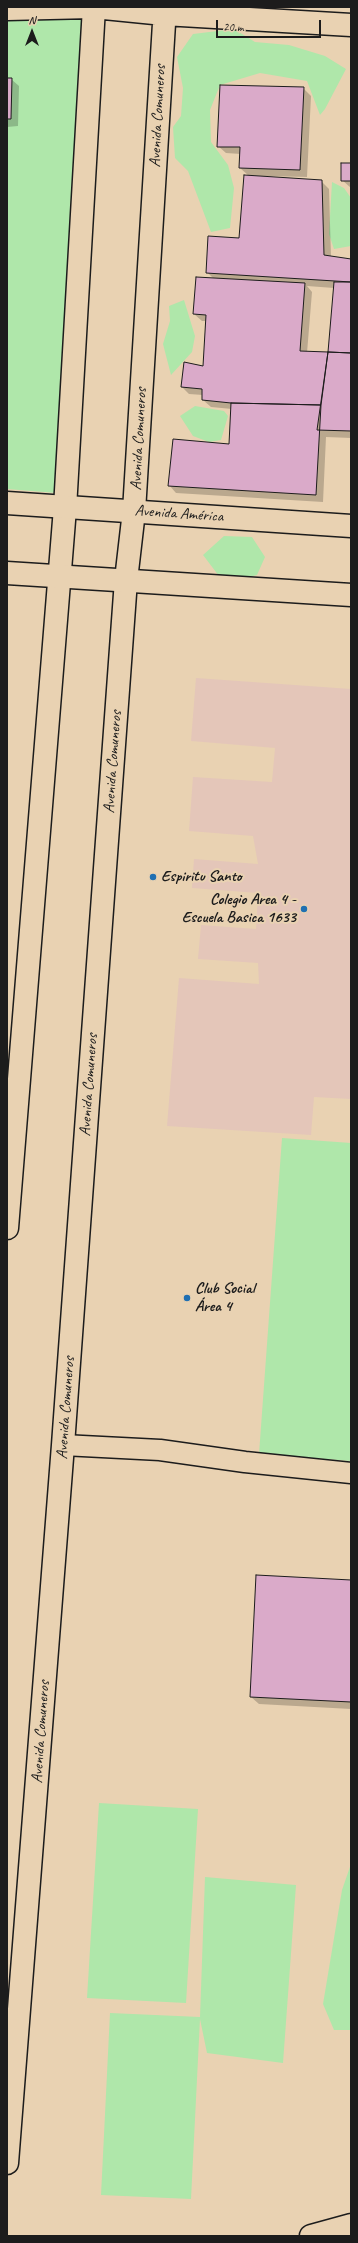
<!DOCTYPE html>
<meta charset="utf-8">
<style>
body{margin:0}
#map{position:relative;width:358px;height:2243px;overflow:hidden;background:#e9d2b2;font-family:Caveat,sans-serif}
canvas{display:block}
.frame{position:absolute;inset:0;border:8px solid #1c1c1c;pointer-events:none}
.north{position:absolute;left:12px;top:12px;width:40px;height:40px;-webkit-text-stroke:3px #e9d2b2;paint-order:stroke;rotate:0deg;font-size:11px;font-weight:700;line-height:16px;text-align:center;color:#1c1c1c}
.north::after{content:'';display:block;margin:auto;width:14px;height:18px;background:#1c1c1c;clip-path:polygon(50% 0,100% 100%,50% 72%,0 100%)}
.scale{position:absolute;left:216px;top:20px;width:105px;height:18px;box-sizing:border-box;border:2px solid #1c1c1c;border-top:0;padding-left:5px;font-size:12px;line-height:14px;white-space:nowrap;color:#1c1c1c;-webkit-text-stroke:3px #e9d2b2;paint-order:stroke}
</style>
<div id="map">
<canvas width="358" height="2243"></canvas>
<div class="frame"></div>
<div class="north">N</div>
<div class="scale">20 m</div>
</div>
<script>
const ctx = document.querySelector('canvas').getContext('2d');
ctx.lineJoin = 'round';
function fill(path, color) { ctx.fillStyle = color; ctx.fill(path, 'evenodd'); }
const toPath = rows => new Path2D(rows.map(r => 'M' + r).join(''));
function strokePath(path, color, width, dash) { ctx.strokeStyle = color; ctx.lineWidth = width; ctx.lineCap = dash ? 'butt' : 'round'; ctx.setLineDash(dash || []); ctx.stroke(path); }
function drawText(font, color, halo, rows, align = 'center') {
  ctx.font = font + ' Caveat,sans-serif'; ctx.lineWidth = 4; ctx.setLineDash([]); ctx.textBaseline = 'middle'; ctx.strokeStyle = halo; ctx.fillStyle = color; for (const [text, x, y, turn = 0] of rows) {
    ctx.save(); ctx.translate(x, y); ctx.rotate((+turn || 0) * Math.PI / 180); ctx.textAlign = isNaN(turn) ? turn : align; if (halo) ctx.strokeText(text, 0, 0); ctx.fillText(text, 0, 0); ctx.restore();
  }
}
const built = toPath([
 [196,678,351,689,351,1099,314,1097,311,1135,167,1126,179,978,259,984,258,963,198,959,201,925,256,929,258,893,192,888,194,859,258,864,253,836,189,831,193,777,272,782,275,748,191,741]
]);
const green = toPath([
 [85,13,56,493,7,489,7,17],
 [234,29,255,42,289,45,325,56,346,69,325,109,320,115,307,81,260,73,220,85,210,110,211,142,228,165,234,188,230,228,211,232,188,171,175,158,173,127,181,116,183,88,177,57,193,34],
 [332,182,344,188,351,198,351,246,334,249,329,234],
 [184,300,195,336,192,352,171,375,163,344,170,321,169,306],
 [195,406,224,411,228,416,221,440,209,442,193,436,180,416],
 [224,536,252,537,265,557,257,575,231,582,219,576,203,555],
 [282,1138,351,1143,351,1461,259,1454],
 [99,1803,198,1809,186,2003,87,1998],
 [351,1864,351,2030,334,2030,323,2004,342,1890],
 [205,1877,296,1885,283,2063,207,2053,200,2019,191,2199,101,2195,110,2013,200,2017]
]);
const shadow = toPath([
 [7,79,11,79,19,86,18,126,7,127],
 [303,88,311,96,307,177,266,176,266,178,321,181,329,189,331,257,351,260,351,438,326,437,323,502,176,493,169,485,230,445,232,409,211,407,203,400,203,395,189,394,182,387,204,367,206,321,202,321,194,314,214,279,207,272,240,240,249,176,240,168,241,154,226,153,218,146],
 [307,286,334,288,329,354,307,353,312,292],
 [351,164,351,188,342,180],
 [351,1581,351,1709,259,1704,251,1697]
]);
const building = toPath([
 [7,78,12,78,11,119,7,119,7,78],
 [220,85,304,87,300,170,239,168,240,147,217,147,220,85],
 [341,163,351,163,351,181,341,181,341,163],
 [244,175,322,180,324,255,351,259,351,282,206,273,208,236,239,238,244,175],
 [196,277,305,283,300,351,328,352,321,405,231,403,202,400,202,389,181,387,184,362,203,366,206,315,193,314,196,277],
 [334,282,351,282,351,353,328,352,334,282],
 [328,352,351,353,351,431,317,430,328,352],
 [231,403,321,405,316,495,168,486,173,439,229,444,231,403],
 [256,1575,351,1580,351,1702,250,1697,256,1575]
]);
const lane = toPath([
 [63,1445,160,1450,245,1462,351,1473]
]);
const street = toPath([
 [94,7,164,14,351,25],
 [7,9,92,7],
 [7,1228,65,508,94,7],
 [7,2163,63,1445,126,580,134,511,165,7],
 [311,2236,351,2225]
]);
const secondary = toPath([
 [7,503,351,526],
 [7,573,351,595]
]);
const markers = [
 [153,877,4,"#1f6fb2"],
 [304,909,4,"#1f6fb2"],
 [187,1298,4,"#1f6fb2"]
];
const streetNames = [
 ["Avenida Comuneros",158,116,-87],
 ["Avenida Comuneros",139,439,-87],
 ["Avenida América",179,514,4],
 ["Avenida Comuneros",113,762,-86],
 ["Avenida Comuneros",89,1085,-86],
 ["Avenida Comuneros",66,1408,-86],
 ["Avenida Comuneros",41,1732,-86]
];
const poiNames = [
 ["Espiritu Santo",161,877],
 ["Colegio Area 4 -",296,900,"right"],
 ["Escuela Basica 1633",296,918,"right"],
 ["Club Social",195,1289],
 ["Área 4",195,1307]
];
fill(built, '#e4c6b9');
fill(green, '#afe7aa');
fill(shadow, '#0003');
fill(building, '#daaac9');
strokePath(building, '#1c1c1c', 1);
strokePath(lane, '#1c1c1c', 23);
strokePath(street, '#1c1c1c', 25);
strokePath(secondary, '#1c1c1c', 25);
strokePath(lane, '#e9d2b2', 20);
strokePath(street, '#e9d2b2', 22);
strokePath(secondary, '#e9d2b2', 22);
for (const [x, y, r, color] of markers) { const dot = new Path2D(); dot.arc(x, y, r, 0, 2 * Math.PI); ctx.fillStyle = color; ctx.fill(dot); strokePath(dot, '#e9d2b2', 1.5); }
drawText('16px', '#1c1c1c', '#e9d2b2', streetNames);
drawText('bold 16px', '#1c1c1c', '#e9d2b2', poiNames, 'left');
</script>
